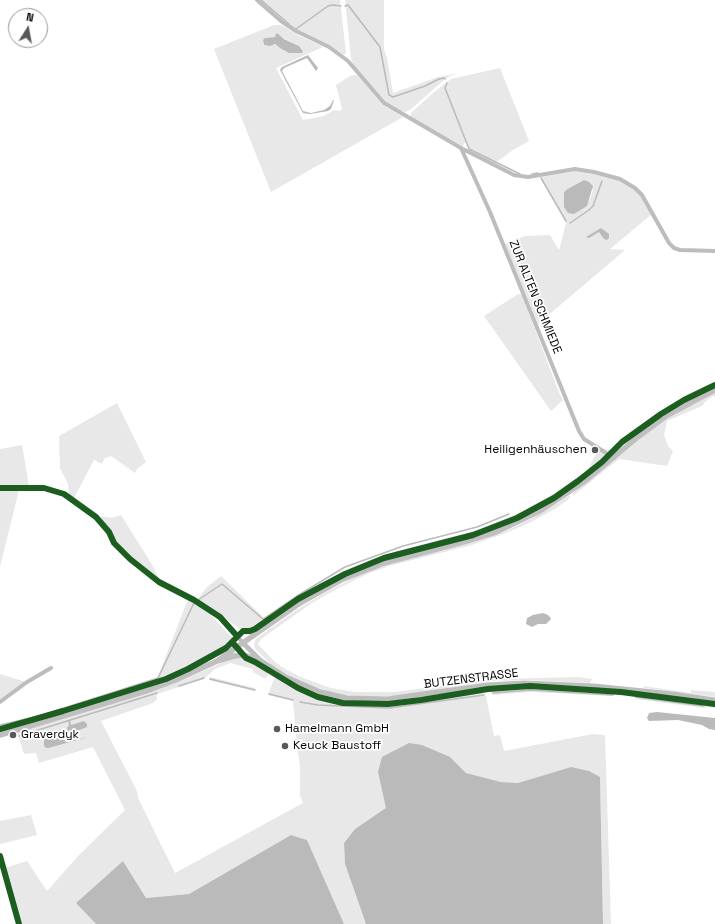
<!DOCTYPE html>
<meta charset="utf-8">
<style>
body{margin:0}
#map{position:relative;width:715px;height:924px;overflow:hidden;background:#fff;font-family:"Space Grotesk",sans-serif}
canvas{display:block}
.north{position:absolute;left:8px;top:8px;width:40px;height:40px;box-sizing:border-box;background:#fff;border:1px solid #999;border-radius:50%;rotate:11deg;font-size:11px;font-weight:700;line-height:16px;text-align:center;color:#000}
.north::after{content:'';display:block;margin:auto;width:14px;height:18px;background:#595959;clip-path:polygon(50% 0,100% 100%,50% 72%,0 100%)}
</style>
<div id="map">
<canvas width="715" height="924"></canvas>
<div class="north">N</div>
</div>
<script>
const ctx = document.querySelector('canvas').getContext('2d');
ctx.lineJoin = 'round';
function fill(path, color) { ctx.fillStyle = color; ctx.fill(path, 'evenodd'); }
const toPath = rows => new Path2D(rows.map(r => 'M' + r).join(''));
function strokePath(path, color, width, dash) { ctx.strokeStyle = color; ctx.lineWidth = width; ctx.lineCap = dash ? 'butt' : 'round'; ctx.setLineDash(dash || []); ctx.stroke(path); }
function drawText(font, color, halo, rows, align = 'center') {
  ctx.font = font + ' "Space Grotesk",sans-serif'; ctx.lineWidth = 3.5; ctx.setLineDash([]); ctx.textBaseline = 'middle'; ctx.strokeStyle = halo; ctx.fillStyle = color; for (const [text, x, y, turn = 0] of rows) {
    ctx.save(); ctx.translate(x, y); ctx.rotate((+turn || 0) * Math.PI / 180); ctx.textAlign = isNaN(turn) ? turn : align; if (halo) ctx.strokeText(text, 0, 0); ctx.fillText(text, 0, 0); ctx.restore();
  }
}
const green = toPath([
 [260,0,340,0,346,53,344,55,292,27],
 [345,0,384,0,384,49,387,58,393,93,438,77,458,73,450,76,444,80,410,110,405,112,400,111,385,102,354,66,351,59],
 [274,25,280,25,285,27,298,35,323,47,276,68,303,120,324,116,334,110,340,111,342,109,336,85,350,76,354,75,357,75,383,105,403,117,271,192,214,49],
 [276,34,299,46,303,50,302,53,289,53,274,44,267,46,264,45,263,44,265,38,275,37],
 [500,68,529,141,513,150,495,163,469,149,466,142,462,146,411,118,411,113,434,92,451,79],
 [576,171,593,174,620,180,634,189,641,196,652,214,610,249,625,250,538,324,505,244,525,236,550,235,559,250,566,223,541,177],
 [581,181,593,190,590,199,585,207,574,214,564,207,564,193],
 [518,294,522,295,560,395,563,400,551,411,484,316],
 [715,382,715,387,677,406,623,444,620,443,611,451,613,453,602,448,610,450,622,439,666,408,691,394],
 [715,392,715,397,713,396,705,402,702,406,667,421,664,435,668,446,673,451,667,466,619,459,573,496,573,493,640,439,666,419,680,410,699,402],
 [117,403,146,462,137,469,135,473,111,456,105,458,102,464,94,460,74,498,69,495,68,484,60,468,59,436],
 [22,445,29,486,0,486,0,449],
 [599,450,607,455,608,460,597,470,543,507,501,528,462,540,392,558,360,569,348,574,250,634,246,635,240,631,241,630,209,606,197,600,207,587,221,576,265,619,294,598,312,588,355,566,397,551,479,530,523,511,557,492,588,470,596,453],
 [0,490,19,490,0,567],
 [570,495,569,499,555,509,529,523,506,533,472,545,389,566,367,574,333,591,312,603,261,639,258,644,275,662,285,669,303,678,331,688,355,692,395,692,484,680,501,679,578,677,592,679,590,683,527,680,492,681,397,696,373,697,351,696,329,692,287,675,273,666,255,649,254,645,255,640,261,635,298,609,328,591,358,576,385,565,474,542,506,531,533,518],
 [121,515,151,563,160,580,123,550,101,519,102,516,111,518],
 [188,599,199,606,214,618,231,637,232,637,234,642,232,646,202,665,157,684,0,733,0,726,3,725,32,718,157,679],
 [243,657,257,661,267,669,268,675,266,678,264,678,253,672,253,669,230,663,215,669,204,679,157,694,157,699,153,703,101,721,137,791,138,798,175,873,303,803,300,796,300,766,297,746,293,701,268,695,274,679,279,676,295,685,296,691,298,692,300,689,304,689,323,696,346,701,372,702,397,701,474,689,479,689,486,696,494,736,500,735,504,751,593,734,605,735,611,924,603,924,600,777,571,767,518,783,501,782,466,773,450,757,378,772,387,808,355,829,344,843,345,864,366,924,344,924,307,840,291,835,189,894,146,898,123,861,76,903,96,924,21,924,5,868,27,861,47,891,79,855,125,810,93,747,39,763,36,753,24,754,17,732,159,689,181,681,230,659],
 [60,734,66,742,85,737,85,738,50,748,44,739],
 [0,674,26,682,0,700],
 [210,677,255,688,254,691,209,680],
 [529,684,592,687,648,693,715,702,715,708,707,707,704,708,635,699,635,696,615,694,611,696,532,692,492,695,491,692,495,687],
 [643,686,691,693,691,690,715,692,715,697,644,688],
 [31,815,37,835,0,844,0,821]
]);
const water = toPath([
 [277,33,284,39,299,46,303,51,302,53,289,53,280,48,275,44,270,46,264,45,263,40,265,38,275,37,276,34],
 [308,55,318,68,316,71,307,58,284,68,282,71,303,111,311,113,324,110,330,106,333,100,334,100,331,109,328,111,310,114,303,113,280,70,282,67],
 [584,180,589,182,593,186,587,206,574,214,568,213,564,207,564,193,566,190],
 [601,228,609,234,609,238,607,240,604,239,599,232,589,238,586,237],
 [543,613,548,615,550,617,551,619,546,624,538,624,532,627,526,624,527,618,533,615],
 [657,712,715,718,715,730,709,729,702,725,678,720,649,721,647,718,649,713],
 [68,721,70,721,71,725,84,721,87,724,87,727,69,734,67,728,69,725],
 [60,734,66,742,86,737,85,738,49,748,46,748,44,746,44,739],
 [409,743,422,745,450,757,466,773,501,782,518,783,571,767,589,771,600,777,603,924,366,924,345,864,344,843,355,829,386,808,378,772,382,757],
 [291,835,307,840,344,924,96,924,76,903,123,861,146,898,189,894]
]);
const stream = toPath([
 [261,0,289,24],
 [345,6,348,5,380,47,389,95,393,97,425,86,439,79,444,78,445,79],
 [296,29,328,6,333,5,341,6],
 [447,83,445,88,447,93,469,149,520,174],
 [532,174,538,173],
 [541,178,566,221],
 [570,223,589,210,593,206,602,181],
 [198,600,222,584,263,619,297,596,345,567,403,546,477,527,509,514],
 [210,679,255,690],
 [179,686,204,678],
 [493,693,530,690,613,695],
 [269,694,293,700],
 [636,697,703,706],
 [300,702,318,705,389,708,484,695],
 [0,725,39,716,158,678,194,603],
 [19,736,157,693]
]);
const minor = toPath([
 [257,0,281,21,296,31,329,47,348,61,384,103,461,148,514,175,528,177,575,169,594,172,620,179,635,188,642,195,669,243,674,248,680,250,715,251],
 [461,148,490,212,579,431,584,439,614,458],
 [0,488,44,488,64,494,96,517,109,532,114,543,130,559,159,582,194,600,220,617,244,644],
 [0,702,27,682,51,668],
 [0,856,19,924]
]);
const tertiary = toPath([
 [244,644,260,660,286,677,321,692,347,698,387,699,487,685,525,683,594,686,673,694,715,700]
]);
const secondary = toPath([
 [217,661,300,603,341,580,384,563,467,541,496,532,540,511,585,481,638,437,666,416,715,390],
 [0,735,149,690,176,680,217,661,234,656,243,655,260,660]
]);
const cycleway = toPath([
 [0,488,44,488,64,494,96,517,109,532,114,543,130,559,159,582,194,600,220,617,237,636],
 [232,642,246,658,255,662,298,688,318,697,343,703,388,704,421,700,488,689,530,686,621,692,715,704],
 [0,729,63,711,166,679,188,669,226,648,243,631,250,631,255,629,298,599,345,574,384,558,473,535,517,518,554,498,578,481,602,462,622,442,661,414,684,400,715,385],
 [0,856,19,924]
]);
const markers = [
 [595,450,4,"#595959"],
 [277,729,4,"#595959"],
 [13,735,4,"#595959"],
 [285,746,4,"#595959"]
];
const streetNames = [
 ["ZUR ALTEN SCHMIEDE",535,297,68],
 ["BUTZENSTRASSE",471,679,-7]
];
const poiNames = [
 ["Heiligenhäuschen",587,450,"right"],
 ["Hamelmann GmbH",285,729],
 ["Graverdyk",21,735],
 ["Keuck Baustoff",293,746]
];
fill(green, '#e8e8e8');
fill(water, '#bababa');
strokePath(stream, '#bababa', 1.5);
strokePath(minor, '#bdbdbd', 4);
strokePath(tertiary, '#bdbdbd', 5);
strokePath(secondary, '#bfbfbf', 5.5);
strokePath(cycleway, '#1b5e20', 6);
for (const [x, y, r, color] of markers) { const dot = new Path2D(); dot.arc(x, y, r, 0, 2 * Math.PI); ctx.fillStyle = color; ctx.fill(dot); strokePath(dot, '#fff', 1.5); }
drawText('12px', '#000', '#fff', streetNames);
drawText('12px', '#000', '#fff', poiNames, 'left');
</script>
